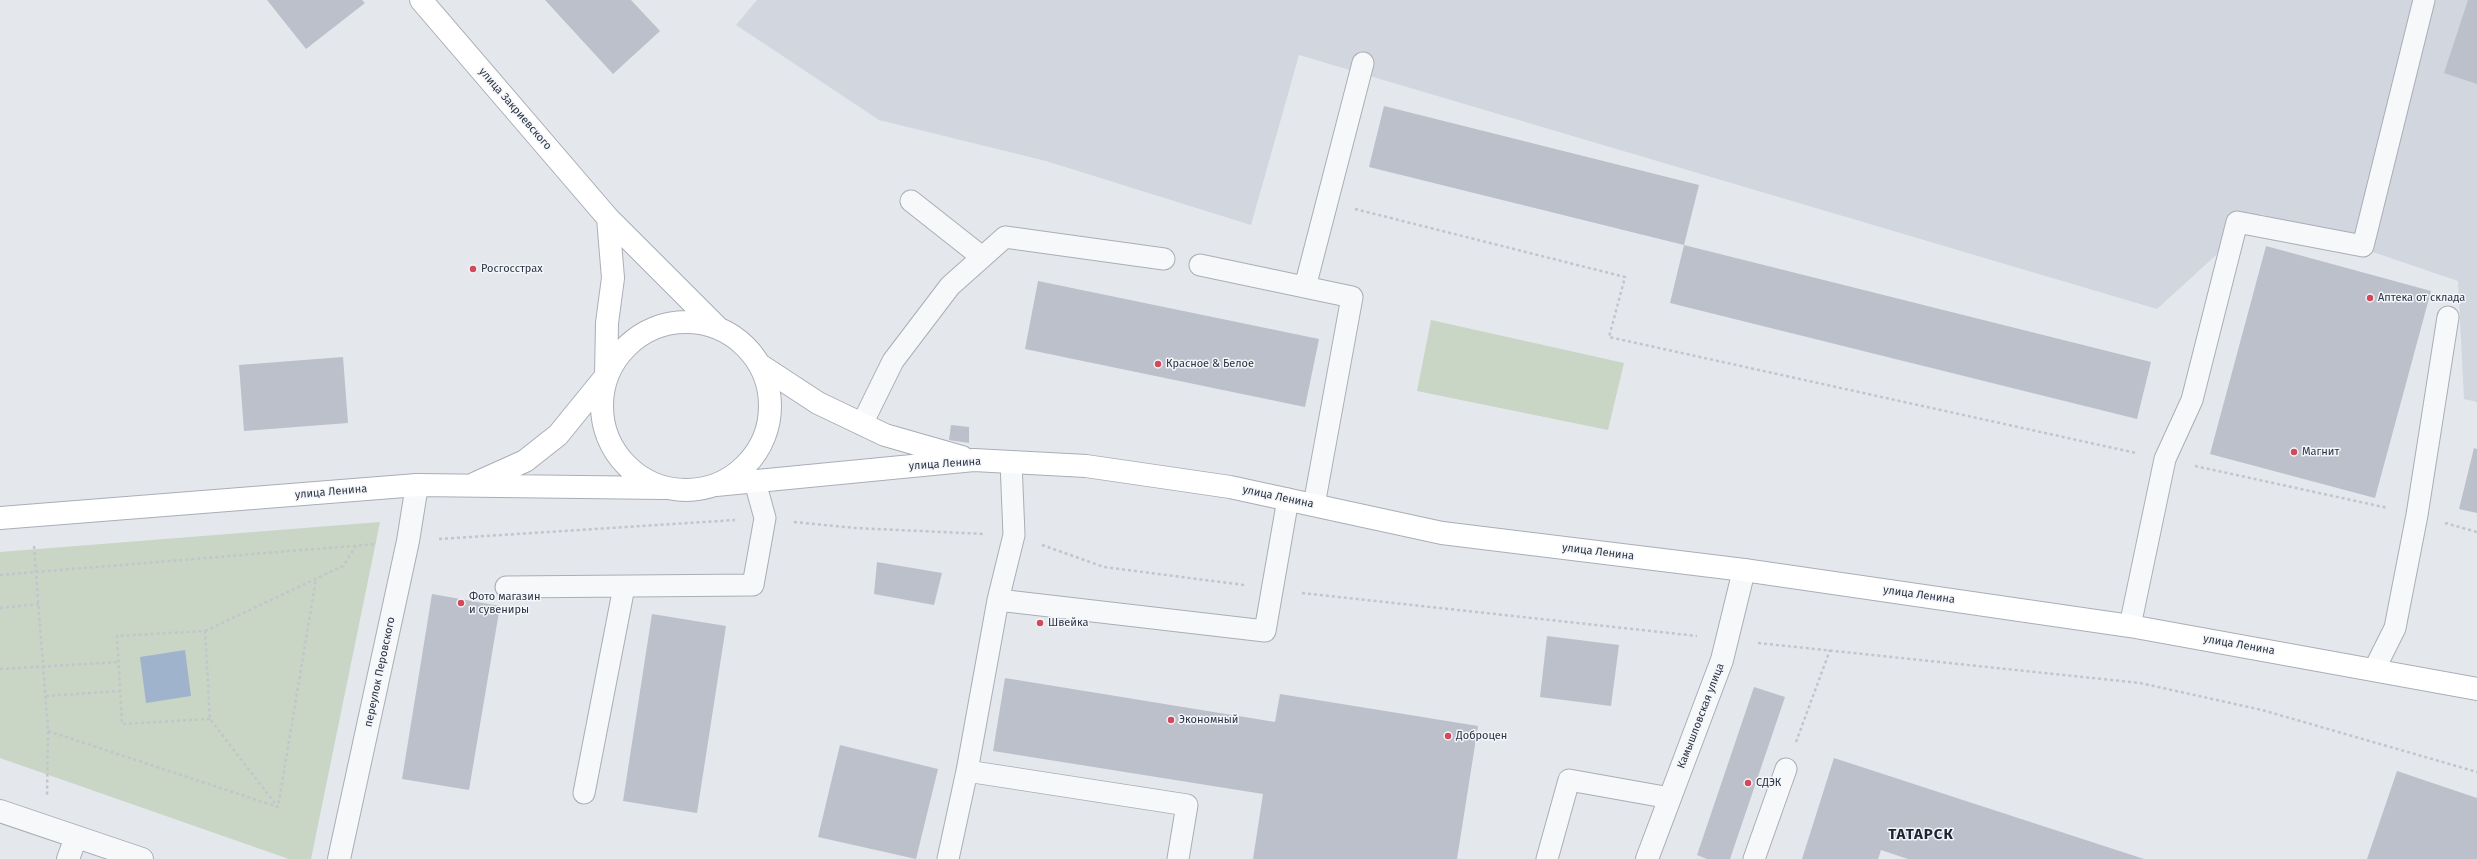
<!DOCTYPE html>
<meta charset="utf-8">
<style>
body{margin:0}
canvas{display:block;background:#e4e7ec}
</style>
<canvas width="2477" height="859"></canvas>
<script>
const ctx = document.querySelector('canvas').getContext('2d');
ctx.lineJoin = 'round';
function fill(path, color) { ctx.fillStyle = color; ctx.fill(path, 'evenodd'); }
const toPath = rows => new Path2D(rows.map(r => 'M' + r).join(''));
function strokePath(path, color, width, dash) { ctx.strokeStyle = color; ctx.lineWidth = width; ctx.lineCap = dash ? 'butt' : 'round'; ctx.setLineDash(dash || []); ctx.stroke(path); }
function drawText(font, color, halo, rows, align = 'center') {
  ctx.font = font + ' "Fira Sans",sans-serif'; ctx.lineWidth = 3; ctx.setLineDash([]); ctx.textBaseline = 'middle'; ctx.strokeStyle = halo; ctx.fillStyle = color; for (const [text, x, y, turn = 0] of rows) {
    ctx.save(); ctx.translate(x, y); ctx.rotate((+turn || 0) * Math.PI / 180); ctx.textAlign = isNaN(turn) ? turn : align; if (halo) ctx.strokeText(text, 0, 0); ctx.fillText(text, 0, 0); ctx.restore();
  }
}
const built = toPath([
 [757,0,2477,0,2477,402,2464,399,2458,281,2261,214,2157,309,1299,55,1251,225,1046,161,879,120,736,25]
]);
const green = toPath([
 [1431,320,1624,363,1608,430,1417,391],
 [380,522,311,859,289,859,0,758,0,552]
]);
const water = toPath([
 [185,650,191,696,146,703,140,657]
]);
const building = toPath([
 [267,0,362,0,365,3,306,49],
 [545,0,631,0,660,31,613,74],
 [2468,0,2477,0,2477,84,2444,73],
 [1384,106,1699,185,1684,245,2151,362,2137,419,1670,303,1684,245,1369,167],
 [2266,246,2431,291,2375,498,2210,454],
 [1038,281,1319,339,1305,407,1025,349],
 [343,357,348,423,244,431,239,365],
 [951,425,969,427,969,443,949,440],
 [2474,448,2477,449,2477,513,2459,509],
 [877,562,942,573,934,605,874,594],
 [432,594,500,606,469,790,402,779],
 [652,614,726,626,697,813,623,801],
 [1547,636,1619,645,1611,706,1540,697],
 [1005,678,1275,722,1280,694,1478,726,1457,859,1253,859,1263,794,993,751],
 [1754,687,1785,697,1730,859,1707,859,1697,855],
 [840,745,938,769,916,859,818,837],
 [1834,758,2144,859,1908,859,1881,850,1878,859,1802,859],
 [2397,771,2477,798,2477,859,2367,859]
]);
const path = toPath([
 [1355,209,1625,277,1609,337,2136,453],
 [2195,466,2388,508],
 [794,522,855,528,985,534],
 [2445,523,2477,532],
 [439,539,735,520],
 [1042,545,1104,567,1244,585],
 [34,546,48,731,47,795],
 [0,575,376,544],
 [1302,593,1697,636],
 [0,608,39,604],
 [205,631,343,566,356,546],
 [1758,643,2140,683,2262,710,2477,772],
 [0,669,119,662],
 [46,696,120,691],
 [210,719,122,724,117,636,205,631,210,719,277,806],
 [48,731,278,807,316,579],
 [1796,742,1830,650]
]);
const lane = toPath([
 [911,201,982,257],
 [1200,265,1352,297,1314,505],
 [1305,287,1363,63],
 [862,424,893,361,950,286,1005,237,1164,259],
 [1011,462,1014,535,998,600,1265,631,1288,499],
 [506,587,753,585,765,518,755,482],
 [998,600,967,771,1187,805,1178,859],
 [2130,626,2165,459,2192,400,2237,222,2363,246,2424,0],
 [2374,670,2395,628,2417,515,2448,317],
 [584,793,624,587],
 [948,859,967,771],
 [1547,859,1569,780,1670,798],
 [1754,859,1786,769]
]);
const street = toPath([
 [0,811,142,859],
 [68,859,76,837],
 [339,859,408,541,417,485],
 [1647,859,1722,660,1744,570]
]);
const secondary = toPath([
 [421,0,608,218,718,328],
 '602 406a84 84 0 1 1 168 0a84 84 0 1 1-168 0Z',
 [760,365,818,403,885,435,962,457],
 [476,483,525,461,558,435,606,376,607,323,613,278,608,218],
 [716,485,974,460,1086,466,1230,487,1442,533,1744,570,2130,626,2477,689],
 [0,518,417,485,664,488]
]);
const markers = [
 [473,269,4,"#d1495b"],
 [2370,298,4,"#d1495b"],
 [1158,364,4,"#d1495b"],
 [2294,452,4,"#d1495b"],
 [461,603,4,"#d1495b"],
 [1040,623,4,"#d1495b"],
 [1171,720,4,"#d1495b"],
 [1448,736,4,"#d1495b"],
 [1748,783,4,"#d1495b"]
];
const streetNames = [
 ["улица Закриевского",515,109,49],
 ["улица Ленина",945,464,-4],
 ["улица Ленина",331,492,-5],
 ["улица Ленина",1278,497,12],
 ["улица Ленина",1598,552,7],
 ["улица Ленина",1919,595,8],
 ["улица Ленина",2239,645,10],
 ["переулок Перовского",380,672,-78],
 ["Камышловская улица",1701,716,-69]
];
const poiNames = [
 ["Росгосстрах",481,269],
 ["Аптека от склада",2378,298],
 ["Красное & Белое",1166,364],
 ["Магнит",2302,452],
 ["Фото магазин",469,597],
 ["и сувениры",469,610],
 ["Швейка",1048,623],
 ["Экономный",1179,720],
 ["Доброцен",1456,736],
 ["СДЭК",1756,783]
];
const districtNames = [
 ["ТАТАРСК",1921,835]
];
fill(built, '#d2d6de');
fill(green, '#c9d6c5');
fill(water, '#9fb4cc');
fill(building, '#bbc0ca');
strokePath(lane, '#a9aeb7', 23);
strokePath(street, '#a9aeb7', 24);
strokePath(secondary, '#a9aeb7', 24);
strokePath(path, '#c2c5cb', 2.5, [3, 3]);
strokePath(lane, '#f7f8fa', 21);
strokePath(street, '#f7f8fa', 22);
strokePath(secondary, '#fff', 22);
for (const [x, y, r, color] of markers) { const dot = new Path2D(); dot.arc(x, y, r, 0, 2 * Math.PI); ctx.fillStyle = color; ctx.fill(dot); strokePath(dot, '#f4f6f9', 1.5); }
drawText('11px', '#2b3445', '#f4f6f9', streetNames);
drawText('11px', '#2b3445', '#f4f6f9', poiNames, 'left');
ctx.letterSpacing = '1px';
drawText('bold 15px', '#1d2536', '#f4f6f9', districtNames);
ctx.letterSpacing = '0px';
</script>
